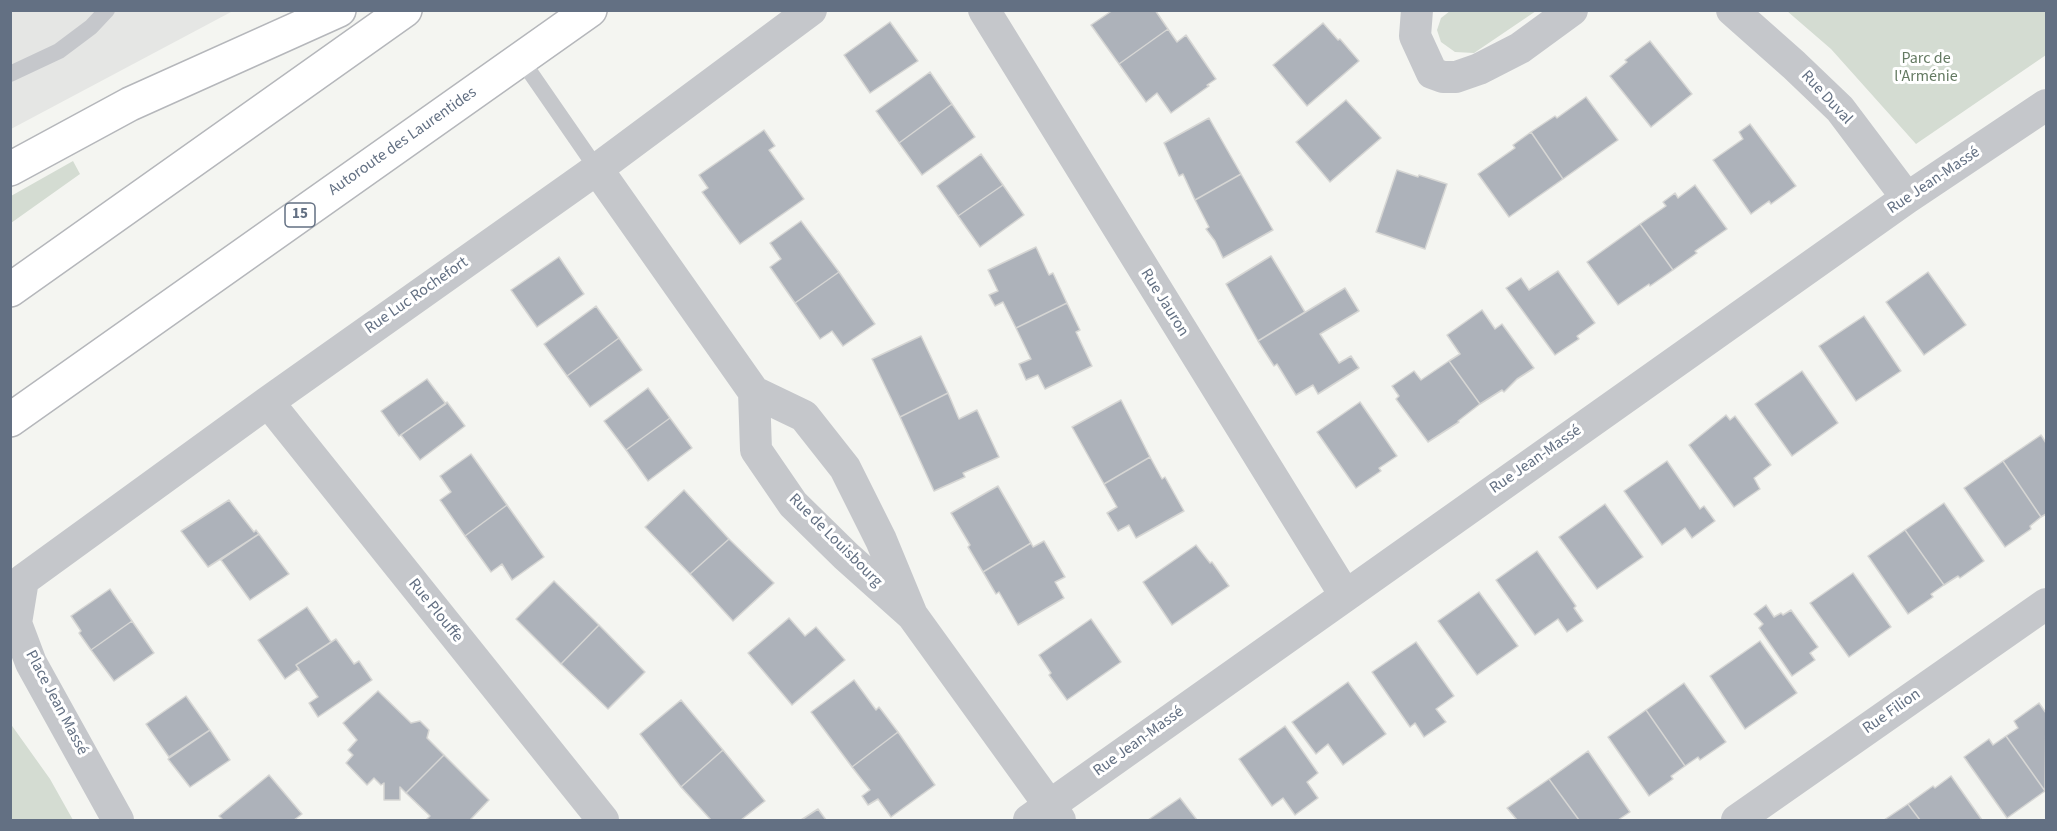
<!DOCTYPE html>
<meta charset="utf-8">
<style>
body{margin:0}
#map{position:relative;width:2057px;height:831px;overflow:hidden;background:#f4f5f1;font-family:"Source Sans 3",sans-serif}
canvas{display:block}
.frame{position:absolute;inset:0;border:12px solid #637083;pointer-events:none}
</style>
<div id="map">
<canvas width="2057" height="831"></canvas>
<div class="frame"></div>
</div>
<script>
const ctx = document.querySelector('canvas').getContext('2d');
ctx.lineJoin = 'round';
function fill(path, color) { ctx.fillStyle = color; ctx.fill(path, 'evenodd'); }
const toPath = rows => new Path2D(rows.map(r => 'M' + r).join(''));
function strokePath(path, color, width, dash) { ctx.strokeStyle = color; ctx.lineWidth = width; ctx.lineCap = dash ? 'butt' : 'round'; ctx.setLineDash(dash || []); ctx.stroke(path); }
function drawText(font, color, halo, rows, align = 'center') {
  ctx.font = font + ' "Source Sans 3",sans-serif'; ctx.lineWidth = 6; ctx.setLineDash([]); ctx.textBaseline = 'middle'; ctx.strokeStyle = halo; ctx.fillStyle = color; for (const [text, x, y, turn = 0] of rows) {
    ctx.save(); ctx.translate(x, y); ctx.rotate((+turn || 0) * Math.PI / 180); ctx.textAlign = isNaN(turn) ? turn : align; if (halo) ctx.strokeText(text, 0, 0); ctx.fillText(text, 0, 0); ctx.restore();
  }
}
const built = toPath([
 [230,10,231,12,11,129,11,11]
]);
const green = toPath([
 [1450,11,1450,10,1536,11,1474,53,1455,52,1441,42,1437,30,1441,18],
 [1787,11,2046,11,2046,55,1916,144,1831,49],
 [73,161,80,174,11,223,11,196],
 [10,723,50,779,73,820,11,820]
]);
const building = toPath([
 [1113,10,1155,10,1168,29,1119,64,1091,25,1113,10],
 [890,22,918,61,870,93,844,55,890,22],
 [1323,23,1338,40,1340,39,1359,61,1307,106,1273,65,1323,23],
 [1168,29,1177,42,1186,35,1216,79,1207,85,1209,86,1171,113,1157,93,1146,102,1119,64,1168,29],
 [1650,41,1692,94,1651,127,1610,76,1627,62,1625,60,1650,41],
 [930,72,952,104,899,143,876,111,930,72],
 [1586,97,1618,140,1563,179,1531,132,1555,116,1557,118,1586,97],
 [1346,100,1381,138,1330,182,1296,142,1346,100],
 [952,104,975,137,922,175,899,143,952,104],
 [1209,118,1241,174,1195,200,1183,174,1179,176,1164,143,1209,118],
 [1750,124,1796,186,1771,204,1769,201,1751,214,1713,160,1743,139,1739,132,1750,124],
 [764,130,775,146,769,150,804,199,740,244,702,192,708,188,699,175,764,130],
 [1531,132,1563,179,1509,217,1478,174,1515,148,1513,145,1531,132],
 [981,154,1003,185,958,216,937,186,981,154],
 [1397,170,1418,177,1419,175,1447,184,1425,249,1376,232,1397,170],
 [1241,174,1273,230,1223,258,1215,241,1206,229,1209,227,1195,200,1241,174],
 [1003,185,1024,215,980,247,958,216,1003,185],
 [1695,185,1727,229,1695,251,1697,253,1673,270,1640,224,1666,206,1663,202,1675,193,1678,198,1695,185],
 [801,221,839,272,795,303,770,267,781,259,770,243,801,221],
 [1640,224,1673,270,1650,286,1649,284,1618,305,1587,262,1640,224],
 [1036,247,1049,275,1053,273,1067,303,1016,328,1003,302,995,306,989,295,998,291,988,270,1036,247],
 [1271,256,1305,312,1258,341,1226,284,1271,256],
 [559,257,584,294,537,327,511,290,559,257],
 [1558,271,1595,323,1577,336,1579,339,1555,355,1506,288,1521,278,1529,290,1558,271],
 [839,272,875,324,843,346,832,331,820,339,795,303,839,272],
 [1928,272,1966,325,1924,355,1886,302,1928,272],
 [1345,288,1359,311,1320,334,1339,363,1351,356,1359,368,1318,394,1313,385,1296,395,1277,364,1274,366,1258,341,1345,288],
 [1067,303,1080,330,1076,332,1092,366,1045,389,1038,375,1026,380,1019,364,1031,359,1016,328,1067,303],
 [596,306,619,338,567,376,544,344,596,306],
 [1482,310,1495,329,1502,324,1534,368,1517,379,1504,392,1502,390,1480,404,1449,361,1460,354,1447,335,1482,310],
 [1864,316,1901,371,1856,401,1819,346,1864,316],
 [921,336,948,393,900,417,872,359,921,336],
 [619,338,642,370,590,407,567,376,619,338],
 [1449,361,1480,404,1458,421,1459,422,1428,442,1396,399,1399,396,1392,386,1414,371,1421,380,1449,361],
 [1802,371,1838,423,1792,456,1755,404,1802,371],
 [427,379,446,404,399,436,381,411,427,379],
 [648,388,670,418,626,450,604,421,648,388],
 [948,393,959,419,977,410,999,457,963,473,965,477,934,491,900,417,948,393],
 [1121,400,1150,457,1104,484,1072,427,1121,400],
 [447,402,465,426,420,460,401,435,447,402],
 [1360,402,1397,456,1379,468,1381,471,1356,488,1317,432,1360,402],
 [1726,415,1730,420,1735,416,1771,465,1754,478,1760,489,1734,507,1689,445,1726,415],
 [670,418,692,448,648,481,626,450,670,418],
 [2041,435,2046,443,2046,514,2041,517,2003,461,2041,435],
 [471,454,507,505,465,536,440,500,451,492,440,476,471,454],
 [1150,457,1162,479,1165,477,1184,511,1136,538,1129,525,1118,531,1107,513,1117,507,1104,484,1150,457],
 [1667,461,1700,509,1704,506,1715,521,1692,538,1685,528,1662,545,1624,491,1667,461],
 [2003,461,2041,517,2030,526,2031,529,2005,547,1964,488,2003,461],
 [998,486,1031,543,983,572,968,547,970,545,951,513,998,486],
 [684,490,729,539,690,574,645,527,684,490],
 [229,500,254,532,256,530,259,534,208,567,181,531,229,500],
 [1944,503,1984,561,1960,578,1958,576,1944,585,1905,530,1944,503],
 [1605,504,1643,557,1597,589,1559,537,1605,504],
 [507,505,544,557,512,580,502,564,491,572,465,536,507,505],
 [1905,530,1944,585,1931,594,1933,597,1908,614,1868,556,1905,530],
 [259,534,289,574,250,600,221,560,259,534],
 [729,539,774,583,733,621,690,574,729,539],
 [1044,541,1065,577,1055,582,1064,598,1018,625,999,592,996,594,983,572,1031,543,1033,547,1044,541],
 [1196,545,1210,563,1212,562,1229,586,1172,625,1143,582,1196,545],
 [1537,551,1576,606,1574,608,1583,621,1567,632,1558,619,1535,635,1496,580,1537,551],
 [1853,573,1891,627,1849,657,1810,603,1853,573],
 [554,581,599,625,561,664,516,619,554,581],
 [110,589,132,621,91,650,79,633,81,631,71,616,110,589],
 [1479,592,1518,646,1477,675,1438,621,1479,592],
 [1766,605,1774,617,1781,613,1783,615,1791,610,1818,647,1810,653,1815,660,1792,676,1759,628,1763,624,1754,614,1766,605],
 [307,607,331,642,296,665,299,669,285,679,258,640,307,607],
 [789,618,805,636,816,627,845,660,792,705,748,653,789,618],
 [1091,619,1121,662,1067,700,1049,675,1051,673,1039,655,1091,619],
 [132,621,154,653,114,681,91,650,132,621],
 [599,625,645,672,608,709,561,664,599,625],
 [336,639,354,664,359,661,372,680,318,717,309,703,318,697,296,665,336,639],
 [1760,641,1797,693,1745,729,1710,676,1760,641],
 [1416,642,1454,696,1436,709,1446,722,1424,737,1415,723,1410,727,1372,672,1416,642],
 [854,680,876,710,879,707,898,732,852,767,811,712,854,680],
 [1348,682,1386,734,1343,765,1328,744,1316,754,1292,722,1348,682],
 [1684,683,1726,742,1700,760,1698,757,1685,766,1646,710,1684,683],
 [378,691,411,723,420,721,429,730,427,738,444,755,406,793,400,787,400,800,384,800,384,783,381,785,374,778,367,785,346,763,353,755,348,750,357,740,343,723,378,691],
 [186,696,210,730,169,757,146,724,186,696],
 [681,700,723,750,681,787,640,734,681,700],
 [2039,703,2046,713,2045,791,2006,736,2018,728,2014,721,2039,703],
 [1646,710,1685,766,1671,776,1673,779,1649,796,1608,737,1646,710],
 [1285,726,1318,773,1307,782,1318,798,1295,815,1283,798,1272,806,1239,759,1285,726],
 [210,730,230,760,190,787,168,759,210,730],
 [898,732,935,785,891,817,878,799,868,805,862,796,870,790,852,767,898,732],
 [2006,736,2045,791,2007,818,1964,757,1989,739,1993,745,2006,736],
 [723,750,765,801,741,820,711,820,681,787,723,750],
 [1588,751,1630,812,1618,820,1579,820,1549,779,1588,751],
 [444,755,489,800,470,820,426,820,430,816,406,793,444,755],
 [269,775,302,814,294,820,223,820,219,816,269,775],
 [1951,776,1982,820,1920,820,1908,804,1933,786,1935,788,1951,776],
 [1549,779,1579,820,1517,820,1507,808,1549,779],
 [1180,798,1197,820,1148,820,1180,798],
 [1908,804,1920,820,1884,820,1908,804],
 [818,809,826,820,801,820,818,809]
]);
const service = toPath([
 [521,59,597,169],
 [10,74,59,51,91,27,107,10]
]);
const minor = toPath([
 [984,10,1345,595],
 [1417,10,1415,36,1432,73,1443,77,1456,77,1479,69,1520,48,1572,10],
 [1732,10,1794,65,1840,109,1907,198],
 [597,169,754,392,804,416,845,468,881,540,912,615],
 [754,392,756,450,793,504,846,556,912,615,1060,820],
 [268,402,603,820],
 [118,820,31,663,16,623,23,580,268,402,597,169,811,10],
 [1029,820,1907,198,2046,105],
 [1737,820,2046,604]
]);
const motorway = toPath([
 [10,169,130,104,339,10],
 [10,290,405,10],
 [10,420,590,10]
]);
const shields = [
 [300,215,30]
];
const shieldNames = [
 ["15",300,215]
];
const parkNames = [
 ["Parc de",1926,59],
 ["l'Arménie",1926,77]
];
const streetNames = [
 ["Rue Duval",1826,98,47],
 ["Autoroute des Laurentides",403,142,-35],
 ["Rue Jean-Massé",1934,181,-34],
 ["Rue Luc Rochefort",417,296,-35],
 ["Rue Jauron",1164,303,58],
 ["Rue Jean-Massé",1536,460,-35],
 ["Rue de Louisbourg",835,541,45],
 ["Rue Plouffe",435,611,51],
 ["Place Jean Massé",56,703,62],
 ["Rue Filion",1892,712,-35],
 ["Rue Jean-Massé",1139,742,-36]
];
fill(built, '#e5e6e4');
fill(green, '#d4dcd2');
fill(building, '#adb2ba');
strokePath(building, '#d6d6d4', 1.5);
strokePath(motorway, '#b5b7bb', 36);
strokePath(service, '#c5c7cb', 16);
strokePath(minor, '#c5c7cb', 32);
strokePath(motorway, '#fff', 33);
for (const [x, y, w] of shields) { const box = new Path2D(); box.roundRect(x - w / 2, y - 12, w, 24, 4.5); ctx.fillStyle = '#fff'; ctx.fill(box); strokePath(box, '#637083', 1.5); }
drawText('bold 15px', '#637083', null, shieldNames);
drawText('16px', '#647a62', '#fff', parkNames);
drawText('16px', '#637083', '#fff', streetNames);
</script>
